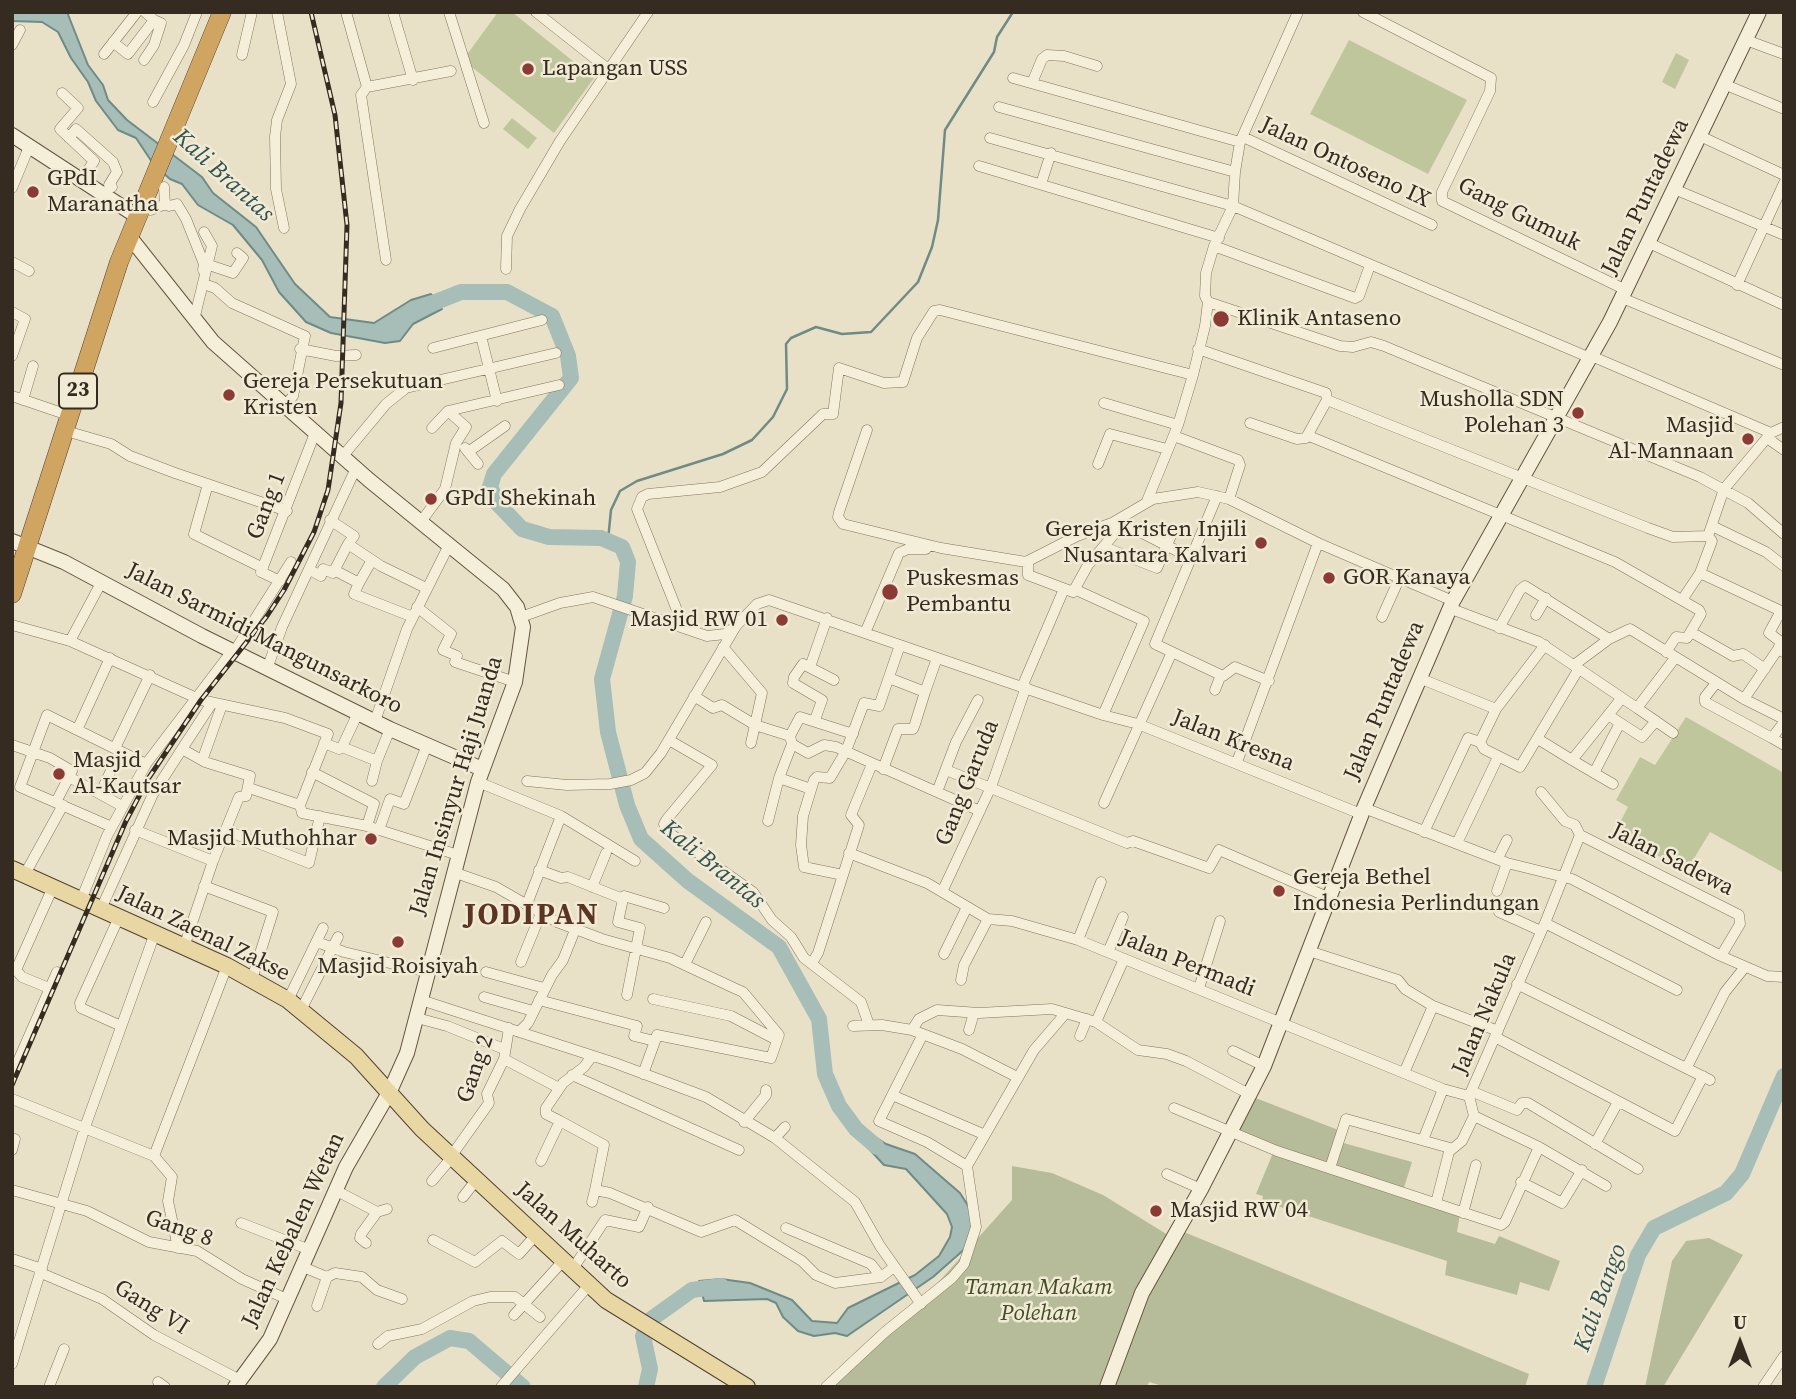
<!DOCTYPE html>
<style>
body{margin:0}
#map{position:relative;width:1796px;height:1399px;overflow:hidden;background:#e9e1c7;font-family:"Source Serif 4",serif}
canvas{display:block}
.frame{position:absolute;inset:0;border:14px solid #352b20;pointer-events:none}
.north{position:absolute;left:1705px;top:1308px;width:70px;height:70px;-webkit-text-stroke:5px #f1ebd5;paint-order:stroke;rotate:0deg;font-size:19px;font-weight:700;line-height:28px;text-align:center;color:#352b20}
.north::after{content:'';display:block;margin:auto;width:24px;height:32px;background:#352b20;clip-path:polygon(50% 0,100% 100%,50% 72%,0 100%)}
</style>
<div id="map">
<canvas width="1796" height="1399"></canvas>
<div class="frame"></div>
<div class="north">U</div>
</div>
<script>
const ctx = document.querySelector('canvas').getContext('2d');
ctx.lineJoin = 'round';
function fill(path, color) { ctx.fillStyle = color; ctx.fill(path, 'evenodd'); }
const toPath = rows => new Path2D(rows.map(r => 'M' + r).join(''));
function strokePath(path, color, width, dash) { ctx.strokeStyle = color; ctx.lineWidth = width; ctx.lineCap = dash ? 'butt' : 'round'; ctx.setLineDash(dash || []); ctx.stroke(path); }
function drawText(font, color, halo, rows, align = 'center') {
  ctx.font = font + ' "Source Serif 4",serif'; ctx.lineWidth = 5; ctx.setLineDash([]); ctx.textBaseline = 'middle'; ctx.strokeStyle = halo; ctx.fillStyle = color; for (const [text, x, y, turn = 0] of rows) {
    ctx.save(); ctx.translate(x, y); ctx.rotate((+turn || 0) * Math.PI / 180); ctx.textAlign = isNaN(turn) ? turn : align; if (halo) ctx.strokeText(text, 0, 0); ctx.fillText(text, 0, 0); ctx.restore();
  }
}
const green = toPath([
 [498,12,512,12,594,78,554,133,463,60],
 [1349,40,1467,100,1428,174,1310,114],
 [1676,53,1689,60,1675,89,1662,82],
 [512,118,537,138,528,149,503,129],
 [1686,717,1784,773,1784,873,1710,832,1687,870,1614,834,1628,807,1616,800,1640,757,1655,765]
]);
const cemetery = toPath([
 [1253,1097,1341,1131,1340,1142,1412,1162,1402,1194,1460,1214,1457,1232,1495,1244,1499,1236,1560,1261,1549,1291,1520,1282,1517,1295,1445,1275,1447,1261,1262,1201,1263,1196,1256,1194,1275,1148,1235,1133],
 [1012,1166,1052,1173,1103,1195,1168,1235,1137,1290,1101,1387,831,1387,909,1315,1012,1200],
 [1184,1232,1529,1374,1525,1387,1166,1387,1149,1382,1147,1387,1111,1387,1149,1291],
 [1709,1238,1743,1255,1663,1387,1645,1387,1672,1261,1686,1241]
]);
const water = toPath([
 [12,12,67,12,88,65,103,85,108,100,127,120,202,177,213,193,256,227,295,284,330,317,374,323,411,300,431,294,442,309,413,324,400,341,385,343,331,333,306,322,279,292,262,260,233,225,198,205,182,184,170,179,154,165,136,138,118,130,96,101,88,82,71,58,58,32,42,22,12,21,12,12],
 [863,1129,886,1144,915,1154,960,1193,972,1212,974,1226,968,1246,933,1277,847,1336,835,1333,814,1336,798,1331,783,1317,776,1303,767,1299,704,1301,699,1281,721,1279,750,1283,792,1300,812,1321,837,1323,848,1308,915,1275,939,1256,950,1237,952,1227,947,1214,906,1169,884,1165,858,1137,863,1129]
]);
const stream = toPath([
 [608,540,611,510,620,491,637,481,723,454,752,440,773,417,787,389,786,344,791,338,816,327,842,334,871,332,918,282,932,247,938,220,945,130,994,52,997,37,1013,12]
]);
const river = toPath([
 [418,309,461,292,507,292,552,316,568,356,571,378,494,474,490,487,498,504,522,529,549,537,601,538,622,547,628,562,625,596,602,679,608,732,627,805,641,839,688,881,779,947,819,1019,825,1074,839,1106,856,1129,877,1147],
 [384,1387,415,1357,450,1338,469,1341,523,1387],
 [646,1387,650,1369,643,1336,650,1320,692,1290,721,1286],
 [1594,1387,1638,1255,1654,1228,1726,1193,1742,1174,1784,1076]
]);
const street = toPath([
 [277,12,291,84,277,120,275,137,276,189,284,228],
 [346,12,367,87,361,95,386,260],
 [393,12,413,80],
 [449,12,484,123],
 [536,12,608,69],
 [1363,12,1491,78,1490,91,1442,192,1442,201,1626,290],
 [1746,40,1784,54],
 [113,42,128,54,154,20,145,12],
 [12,45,20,30],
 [104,54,137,12],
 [242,55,252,12],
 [144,60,154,45,161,23,154,20],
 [1013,78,1240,142],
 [1032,83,1042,59,1047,55,1064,56,1097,66],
 [1726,85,1784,109],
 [367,87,451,71],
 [62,93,78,108,60,129,94,161,81,181],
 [153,102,184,45,197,12],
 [999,107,1235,172],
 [1700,136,1784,175],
 [1243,137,1432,225],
 [69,138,76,129,113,162,117,172,109,185,112,187],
 [990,138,1233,206,1588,357],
 [979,166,1219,238],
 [1041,184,1051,153],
 [164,187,165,205],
 [12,188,29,147],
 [1674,189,1784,235],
 [143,206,151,210,163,205],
 [169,206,177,204,186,219,204,264,203,270],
 [1649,243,1784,305],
 [1214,246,1355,298,1359,296,1370,265],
 [12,262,29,271],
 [209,265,233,273,243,258,237,253],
 [506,269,507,236,520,209,560,141,648,12],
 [204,284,215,288,232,303,305,336,293,396,285,406],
 [1737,285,1784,183],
 [1622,298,1784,365],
 [1208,302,1340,346,1353,347,1371,342,1384,346,1700,477,1748,503,1784,534],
 [12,312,25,319,12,356],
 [194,320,212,246,204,232],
 [481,336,497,401],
 [433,348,542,320],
 [300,349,336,356,356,355],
 [1198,349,1326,393,1327,400,1306,438,1297,439,1250,423],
 [1589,355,1771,433],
 [12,396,71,416],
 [23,400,33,366],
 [1327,400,1648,528,1673,537,1708,536],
 [1104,403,1178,425],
 [432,428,448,411,559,385],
 [867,430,839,512,838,517,843,524,941,548,1026,562,1077,536,1112,523,1153,499,1198,492,1229,499,1318,543,1453,601],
 [66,431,111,444,130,456,175,473,287,511],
 [1174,436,1238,460,1240,465,1229,499],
 [1309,436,1615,562,1699,610,1701,614,1687,638,1676,637,1666,652],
 [1767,438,1784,450],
 [465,448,478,464],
 [468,452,505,426],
 [342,457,386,404,406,388,556,353],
 [1098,464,1110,434,1167,449],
 [208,484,194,534,263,568],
 [1147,501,1178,425,1193,375,1205,326,1208,302,1205,296,1206,273,1214,246,1233,206,1235,172,1240,142,1298,12],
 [330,520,354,536,348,544,381,566,426,588],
 [1117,520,1193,559],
 [420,523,445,489,456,443,466,427,448,411],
 [1712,526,1766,552,1784,566],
 [1104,547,1157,568,1173,531],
 [1028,562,1028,575,1073,592,1088,565,1115,533,1112,523],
 [310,570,321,576,323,569,333,573,348,544],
 [334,570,359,583,372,560],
 [1700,573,1781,611,1769,633,1781,642,1778,649],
 [280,581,261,572,315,433],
 [359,583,354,594,413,617],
 [1074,589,1144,621,1103,715],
 [1682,600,1700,573,1712,541,1708,536,1724,489,1771,433,1784,427],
 [417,607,451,634,443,650,457,656,455,662,515,682],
 [1449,608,1539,642,1637,708],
 [1536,615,1546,598],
 [521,617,560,603,593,597,707,636,725,634,732,629],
 [1382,617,1400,577],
 [12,625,70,641,201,700,285,718,328,734,300,805],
 [684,628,637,509,642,497,648,494,720,487,762,472,823,414,833,414,839,368,884,383,903,382,917,338,934,311,940,310,1193,375],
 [1499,628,1520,590,1525,586,1609,639],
 [1691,632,1733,656,1743,654,1765,669],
 [865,633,899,553,908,549,926,549],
 [70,641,101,583],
 [723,647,762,693,751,743],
 [234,652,291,562],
 [1172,652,1223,676,1235,667,1269,681],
 [1574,665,1609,639,1630,629,1744,699,1784,719],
 [810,667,827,618],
 [267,669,282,627,356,468],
 [889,678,925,692,937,658],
 [1419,678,1496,709],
 [1716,683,1705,697,1705,702,1772,738],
 [1022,687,1064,589],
 [1215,690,1221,675],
 [694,696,713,708,722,705,755,725,790,736],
 [1744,699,1778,649,1783,652],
 [1608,715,1642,737,1656,721],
 [815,720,822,700,793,683,794,677,803,664,834,680],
 [375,721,407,629,448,547],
 [1784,722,1772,738,1784,745],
 [78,728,110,658],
 [1673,733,1637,708,1675,658],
 [853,734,800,717,790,736,792,744,808,753,824,745,836,747,937,792,956,742,978,700],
 [1538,739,1572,760,1621,699],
 [669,740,712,765,667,819,664,824,668,832,753,892,772,920,791,937,804,958,861,1002,869,1025],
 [1480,742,1496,709,1545,645],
 [324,743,339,749,342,747,377,761,390,729],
 [12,745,50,758,72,771,56,802],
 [342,747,358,713],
 [115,748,150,675],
 [182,749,212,703],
 [203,758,222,705],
 [1572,760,1613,784],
 [1237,762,1318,543],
 [883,769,898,729,913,729,915,724,925,692],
 [946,770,1127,843,1133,841,1209,868,1219,850,1330,898],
 [312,772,374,804,367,826],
 [1594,773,1620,723],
 [69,777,122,806],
 [779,778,811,789],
 [372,781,377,761],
 [527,781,567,785,610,784,631,780,645,773,661,753,736,626,757,604,769,600,1103,715,1138,724,1361,814],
 [478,782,561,816,527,904],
 [249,788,300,805,302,813,367,826,458,855],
 [937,792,980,811],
 [1541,792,1565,821,1575,825,1580,835],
 [100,794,120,751],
 [1104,803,1172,652,1155,644,1217,496],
 [1364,808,1507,863,1572,879,1721,956,1767,976,1784,977],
 [561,816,635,861],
 [768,821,779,778,792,744],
 [112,827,20,787,47,715,146,764],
 [135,830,213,861],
 [225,830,309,863,320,816],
 [379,830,390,799,404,804,427,745],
 [1424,832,1468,738,1480,742,1484,749,1520,767,1578,670],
 [1580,835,1739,915,1740,924,1721,956],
 [1458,841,1498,757],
 [849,853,927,883,988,919,1012,921,1078,940,1443,1089,1469,1096],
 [1498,858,1507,840],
 [539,870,561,878,568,877,623,899,624,896,664,908],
 [453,872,496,887,557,922,602,939,670,958,734,988,743,992,779,1035,771,1058,657,1035,655,1041,634,1036,637,1026,539,1000],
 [25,874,63,805],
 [843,875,804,867,801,845,803,816,814,780,817,777,830,778,846,751,864,703,879,706,900,645],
 [204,886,273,912,252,979],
 [592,887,606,853],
 [1497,891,1507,863],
 [942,892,991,787,1026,687],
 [623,899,618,922,640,928,627,995],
 [81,900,107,836,146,764,232,651],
 [1496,904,1499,912,1541,931],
 [101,909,153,794,182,749,205,762,250,776,246,796,239,797,213,861,184,947],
 [119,917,80,1003,81,1008,121,1026],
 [1545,923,1677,990],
 [1078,940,1101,882],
 [317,942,344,952,427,972],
 [1309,951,1398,980,1405,989,1433,1006,1498,1031],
 [1108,952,1123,917],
 [944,954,967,907],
 [521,962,541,913],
 [812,963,818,953,859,825,851,815,872,764],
 [685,964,706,922],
 [486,972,544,988],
 [961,980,964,965,988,919],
 [1517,984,1710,1080],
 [49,988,22,977,16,970,53,887],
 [1199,988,1220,921],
 [484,997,533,1011],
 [653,999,731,1016,777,1040],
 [288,1000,323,928],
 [421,1000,615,1063,706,1097,775,1138,855,1202,880,1246,921,1304],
 [301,1010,338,937],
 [417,1018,447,1026,504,1049],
 [1096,1022,1124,959],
 [853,1026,882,1025,912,1030,962,1049,1017,1077],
 [912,1030,919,1019,937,1010,979,1013,1052,1009,1096,1022,1138,1050,1167,1054,1186,1061,1251,1095],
 [969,1030,974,1013],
 [519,1032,528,1023,552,975,563,960,575,930],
 [923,1034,879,1121,927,1142,967,1166],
 [1080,1036,1087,1019],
 [1495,1037,1675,1131,1703,1076],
 [1233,1051,1264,1066],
 [504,1059,559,1088],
 [1687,1067,1725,992,1745,967],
 [1404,1073,1433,1006],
 [643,1074,655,1041],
 [12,1075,57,972],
 [572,1075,739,1150],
 [1473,1092,1517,1110,1522,1103,1528,1103,1638,1169],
 [892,1095,983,1134],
 [1469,1096,1545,923,1580,835],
 [1469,1096,1474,1116,1539,1147,1606,1186],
 [12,1099,154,1156,172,1177,168,1201,178,1248],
 [1174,1108,1277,1151,1501,1225,1505,1222,1539,1147],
 [560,1121,604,1145,595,1190],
 [744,1122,766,1095,766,1090],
 [775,1138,785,1127],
 [1423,1140,1443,1089],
 [1595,1144,1618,1102],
 [12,1150,15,1139],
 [1451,1150,1462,1141,1474,1116],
 [452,1155,489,1103,487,1094,504,1059,509,1028],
 [154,1156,227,966],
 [541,1161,560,1121,546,1114,546,1108,563,1083,584,1067,592,1056],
 [1330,1168,1346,1119,1450,1148,1436,1203],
 [1167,1174,1201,1189],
 [432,1181,453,1156],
 [1521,1182,1562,1203,1582,1170],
 [12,1190,87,1211,149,1242,197,1251,242,1279,289,1300],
 [335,1190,377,1212,361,1234,360,1238,366,1243],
 [463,1197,477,1179],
 [592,1202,595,1190,610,1193,701,1232,735,1220,802,1261,816,1275,835,1283,881,1277,894,1267],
 [377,1212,387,1209],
 [1463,1213,1476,1165],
 [241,1223,310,1250],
 [786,1228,871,1264,881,1277],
 [433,1240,475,1262,502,1241,519,1254,535,1236],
 [12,1259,42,1269],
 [303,1267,327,1277,317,1306],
 [572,1270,605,1220,639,1227,648,1207],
 [41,1273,102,1299,154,1335,240,1380],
 [327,1277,335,1273,362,1277,377,1290,402,1299],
 [514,1315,563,1261],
 [378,1344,388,1336,422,1329,473,1301,490,1297,515,1297,540,1317],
 [12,1364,85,1127,155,933],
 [158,1382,165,1387],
 [49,1387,64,1349],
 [501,1387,589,1285],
 [826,1387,885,1332,952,1278,964,1264,976,1227,967,1166,1034,1050,1065,1014],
 [1763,1387,1784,1356]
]);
const secondary = toPath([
 [12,135,138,217],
 [129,236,213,342,369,480,503,589,517,607,523,627,515,682,478,782,407,1053,390,1091,346,1167,270,1339,235,1387],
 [12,541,64,562,202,636,390,729,482,769],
 [1107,1387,1142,1293,1201,1189,1264,1066,1364,808,1453,601,1610,322,1759,12]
]);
const primary = toPath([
 [12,869,227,966,288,1000,356,1056,422,1129,606,1300,747,1387]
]);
const highway = toPath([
 [12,594,119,262,222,12]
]);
const rail = toPath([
 [12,1085,126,821,148,779,201,700,267,616,284,590,314,532,328,490,341,403,347,225,335,115,311,12]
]);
const markers = [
 [528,69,7,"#8b3a35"],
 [33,192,7,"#8b3a35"],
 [1221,319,9,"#8b3a35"],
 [229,395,7,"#8b3a35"],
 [1578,413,7,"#8b3a35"],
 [1748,439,7,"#8b3a35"],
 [431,499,7,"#8b3a35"],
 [1261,543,7,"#8b3a35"],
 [1329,578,7,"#8b3a35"],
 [890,592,9,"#8b3a35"],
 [782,620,7,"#8b3a35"],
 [59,774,7,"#8b3a35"],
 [371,839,7,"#8b3a35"],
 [1279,891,7,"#8b3a35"],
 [398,942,7,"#8b3a35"],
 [1156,1211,7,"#8b3a35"]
];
const shields = [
 [78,391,38]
];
const shieldNames = [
 ["23",78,391]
];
const poiNames = [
 ["Lapangan USS",542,69],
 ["GPdI",47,179],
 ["Maranatha",47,205],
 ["Klinik Antaseno",1237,319],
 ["Gereja Persekutuan",243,382],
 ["Kristen",243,408],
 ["Musholla SDN",1564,400,"right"],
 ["Polehan 3",1564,426,"right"],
 ["Masjid",1734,426,"right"],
 ["Al-Mannaan",1734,452,"right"],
 ["GPdI Shekinah",445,499],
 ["Gereja Kristen Injili",1247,530,"right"],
 ["Nusantara Kalvari",1247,556,"right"],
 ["GOR Kanaya",1343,578],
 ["Puskesmas",906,579],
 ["Pembantu",906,605],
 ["Masjid RW 01",768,620,"right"],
 ["Masjid",73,761],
 ["Al-Kautsar",73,787],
 ["Masjid Muthohhar",357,839,"right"],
 ["Gereja Bethel",1293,878],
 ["Indonesia Perlindungan",1293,904],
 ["Masjid Roisiyah",398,967,"center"],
 ["Masjid RW 04",1170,1211]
];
const streetNames = [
 ["Jalan Ontoseno IX",1345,163,25],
 ["Jalan Puntadewa",1646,197,-64],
 ["Gang Gumuk",1519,215,27],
 ["Gang 1",267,506,-69],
 ["Jalan Sarmidi Mangunsarkoro",264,639,27],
 ["Jalan Puntadewa",1385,701,-67],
 ["Jalan Kresna",1233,741,22],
 ["Gang Garuda",968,783,-68],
 ["Jalan Insinyur Haji Juanda",457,786,-73],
 ["Jalan Sadewa",1672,860,27],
 ["Jalan Zaenal Zakse",203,934,26],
 ["Jalan Permadi",1187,964,22],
 ["Jalan Nakula",1485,1014,-67],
 ["Gang 2",476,1069,-71],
 ["Gang 8",179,1229,19],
 ["Jalan Kebalen Wetan",294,1230,-65],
 ["Jalan Muharto",573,1236,42],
 ["Gang VI",151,1308,32]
];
const parkNames = [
 ["Taman Makam",1039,1288],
 ["Polehan",1039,1314]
];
const waterNames = [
 ["Kali Brantas",223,176,42],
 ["Kali Brantas",712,865,39],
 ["Kali Bango",1601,1298,-70]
];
const districtNames = [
 ["JODIPAN",532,916]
];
fill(green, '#bfc69c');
fill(cemetery, '#b6bc9a');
fill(water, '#a7bdb8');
strokePath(water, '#6f8b86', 2);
strokePath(stream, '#6f8b86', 2.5);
strokePath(river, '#a7bdb8', 16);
strokePath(street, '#83745e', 11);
strokePath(secondary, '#655541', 16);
strokePath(primary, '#514232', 18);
strokePath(highway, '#514232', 19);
strokePath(street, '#f5eed9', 10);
strokePath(secondary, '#f5eed9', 14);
strokePath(primary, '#e8d7a3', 16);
strokePath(highway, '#cfa561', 18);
strokePath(rail, '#352b20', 5);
strokePath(rail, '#f1ebd5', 2.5, [8]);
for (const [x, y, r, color] of markers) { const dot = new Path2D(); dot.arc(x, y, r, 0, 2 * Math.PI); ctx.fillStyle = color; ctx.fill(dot); strokePath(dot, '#f1ebd5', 2.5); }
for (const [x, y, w] of shields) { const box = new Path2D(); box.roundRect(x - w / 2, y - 17.5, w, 35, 5); ctx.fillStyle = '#f1ebd5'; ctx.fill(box); strokePath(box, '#352b20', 2); }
drawText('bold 21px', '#352b20', null, shieldNames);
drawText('23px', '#352b20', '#f1ebd5', poiNames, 'left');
drawText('23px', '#352b20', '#f1ebd5', streetNames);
drawText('italic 23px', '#434f29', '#f1ebd5', parkNames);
drawText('italic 24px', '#315353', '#f1ebd5', waterNames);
ctx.letterSpacing = '2px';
drawText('bold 30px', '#5c3424', '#f1ebd5', districtNames);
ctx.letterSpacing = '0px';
</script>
